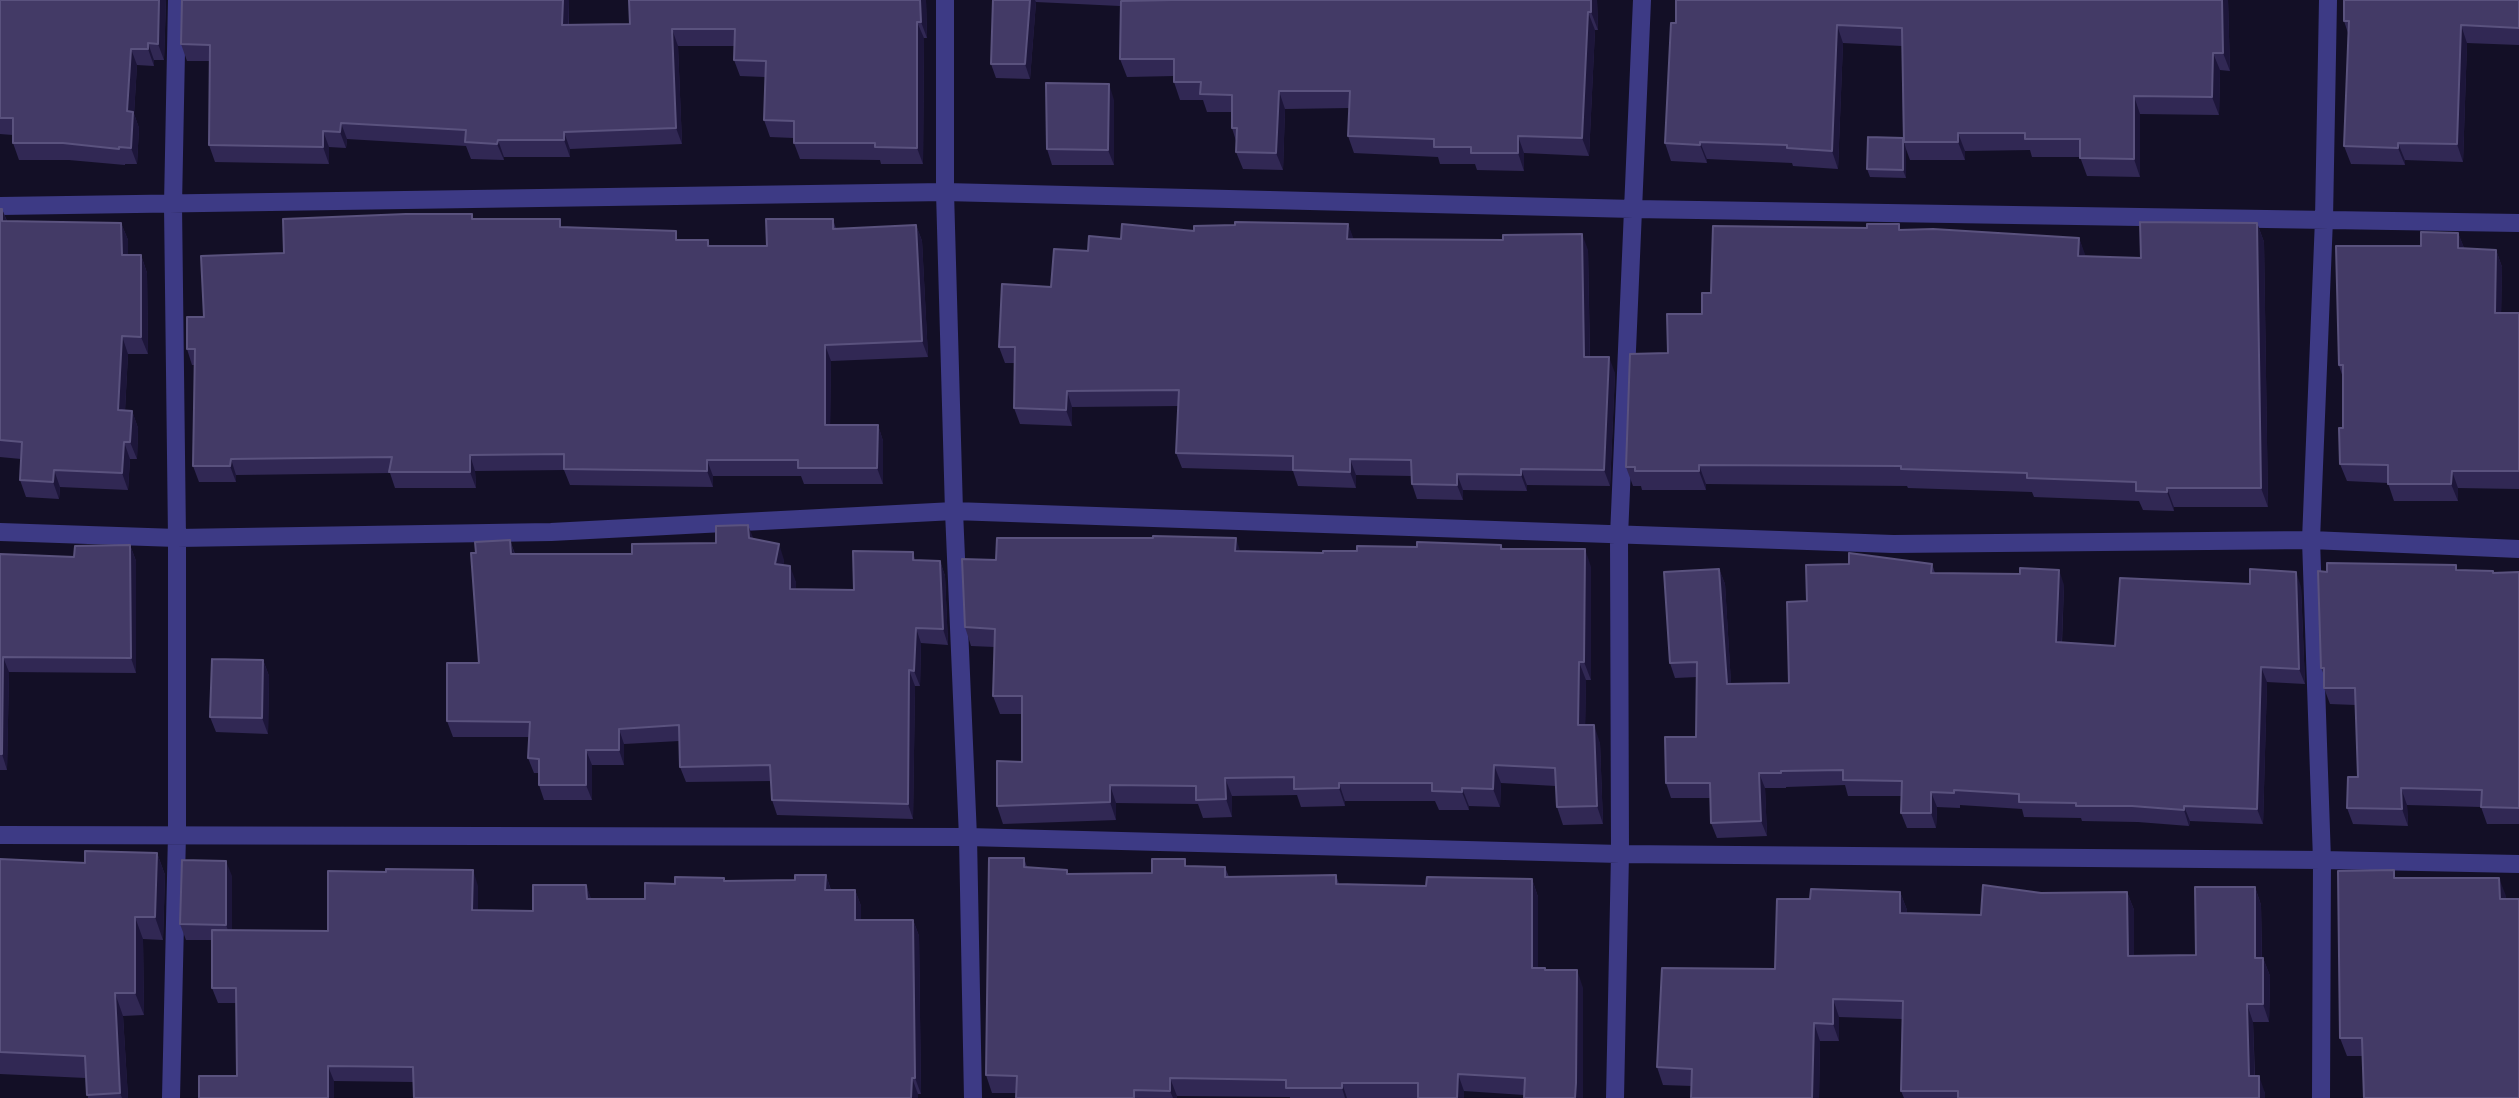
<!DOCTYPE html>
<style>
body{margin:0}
canvas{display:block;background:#130f26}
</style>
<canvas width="2519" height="1098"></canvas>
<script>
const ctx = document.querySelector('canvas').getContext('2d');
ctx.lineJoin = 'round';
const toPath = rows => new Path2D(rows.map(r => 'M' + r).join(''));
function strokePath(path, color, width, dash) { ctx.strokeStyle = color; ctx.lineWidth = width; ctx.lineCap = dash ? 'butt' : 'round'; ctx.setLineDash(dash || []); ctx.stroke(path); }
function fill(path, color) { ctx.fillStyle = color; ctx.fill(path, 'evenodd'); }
const minor = toPath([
 [945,0,945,192,954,511,968,837,973,1098],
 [0,206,945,192,1634,209,2519,223],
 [0,532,177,538,551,532,954,511,1893,544,2311,540,2519,549],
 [0,835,968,837,1620,854,2322,860,2519,864],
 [171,1098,177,834,177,538,173,205,177,0],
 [1615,1098,1620,854,1619,536,1642,0],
 [2321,1098,2322,860,2311,540,2324,219,2328,0]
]);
const wall = toPath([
 [0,0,166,0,164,60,154,60,154,66,137,65,134,114,139,128,137,164,125,164,125,165,69,160,19,160,13,143,13,135,0,134],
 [182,0,569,0,569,25,630,24,629,0,926,0,927,38,924,38,923,164,881,164,880,160,800,159,794,143,794,138,770,137,764,120,765,77,740,76,734,60,734,46,678,46,682,144,570,149,570,157,504,157,504,160,471,159,466,146,347,139,346,148,329,147,329,164,215,162,209,145,210,61,187,61,181,44],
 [993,0,1120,0,1120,6,1036,2,1030,79,996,78,991,64],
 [1173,0,1597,0,1598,30,1595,30,1589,156,1524,153,1524,171,1477,170,1475,164,1440,164,1438,157,1354,153,1348,136,1349,108,1285,109,1283,170,1243,169,1236,152,1236,141,1232,128,1232,112,1207,112,1203,100,1180,100,1174,82,1174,76,1127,77,1120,59],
 [1676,0,2228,0,2230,71,2220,70,2219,115,2140,114,2140,177,2087,176,2080,157,2032,157,2030,150,1965,151,1965,160,1910,160,1906,149,1906,178,1870,177,1867,169,1903,138,1902,46,1843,43,1838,169,1793,166,1792,163,1707,159,1707,163,1671,161,1665,143,1676,23],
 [2519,0,2519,45,2467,43,2463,162,2405,160,2405,165,2351,164,2344,146,2348,33,2344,21],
 [1114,100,1114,165,1052,165,1047,149],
 [0,209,2,209,7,221,121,223,128,240,128,255,141,255,147,273,148,354,128,354,125,411,132,411,138,428,137,459,130,459,128,490,60,487,59,499,26,497,20,480,21,459,0,457],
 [472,214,473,219,563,227,680,240,710,246,767,246,833,219,836,229,916,225,922,241,928,357,831,361,830,425,878,425,883,441,883,484,804,484,801,476,713,476,713,487,570,485,564,470,475,471,476,488,395,488,390,473,236,475,236,482,199,482,193,466,195,365,192,365,187,349,204,317,284,253],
 [2257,223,2264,242,2268,507,2174,507,2174,511,2143,510,2139,501,2034,497,2032,492,1908,488,1907,486,1706,484,1706,490,1642,490,1641,486,1633,486,1626,467,1668,353,1702,314,1711,293,1901,230,2079,238,2085,256,2141,258],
 [1348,224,1353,239,1588,250,1590,357,1615,373,1610,486,1527,485,1527,491,1463,490,1463,500,1417,499,1412,484,1412,476,1356,475,1356,488,1298,486,1293,471,1182,468,1176,453,1178,406,1072,407,1072,426,1020,424,1014,408,1015,363,1005,363,999,347,1051,287,1088,251,1121,239,1194,231],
 [2458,233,2464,248,2496,250,2502,267,2501,313,2519,313,2519,489,2458,488,2458,501,2394,501,2388,483,2347,481,2340,464,2343,428,2343,378,2339,365,2421,246],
 [753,539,784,560,783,565,796,582,796,589,854,590,913,552,915,560,940,561,945,576,948,645,921,643,920,686,915,686,913,819,777,815,772,800,771,781,686,782,680,767,679,741,624,744,624,765,592,765,592,800,544,800,539,785,539,773,534,773,528,758,529,737,453,737,447,721,479,663,476,553,510,540,515,554,632,554],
 [130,545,136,561,136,673,9,672,7,770,0,770,0,554,74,557],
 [1501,545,1503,549,1591,567,1591,680,1586,680,1585,725,1600,743,1603,824,1563,825,1557,807,1556,786,1501,783,1500,807,1469,806,1469,810,1439,810,1435,801,1345,801,1345,806,1301,807,1297,795,1232,796,1232,817,1203,818,1198,804,1116,803,1116,820,1003,824,997,806,1022,762,1022,714,1000,714,993,696,995,647,971,646,965,627,996,560,1240,551,1323,553,1417,547],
 [1932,564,1935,573,2064,585,2062,643,2115,646,2301,587,2305,684,2267,682,2263,824,2190,821,2189,826,2138,822,2082,821,2081,818,2024,817,2022,809,1960,805,1960,808,1937,807,1936,828,1907,828,1901,813,1902,796,1848,796,1845,785,1786,787,1786,788,1765,788,1767,836,1717,838,1711,823,1710,798,1671,798,1666,783,1696,737,1697,677,1675,678,1670,663,1719,569,1725,584,1731,684,1789,683,1807,601],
 [2458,570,2493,571,2494,573,2519,572,2519,824,2487,824,2481,807,2407,805,2408,826,2353,824,2347,808,2358,777,2356,705,2330,704,2324,688,2324,675,2321,668],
 [263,660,269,676,268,734,216,732,210,717],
 [157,853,165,875,163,940,143,939,144,1015,123,1016,128,1098,88,1098,86,1078,0,1074,0,859,85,863],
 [1024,858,1027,867,1068,874,1152,873,1188,867,1225,867,1229,877,1336,875,1339,884,1426,886,1532,879,1538,897,1538,968,1546,970,1583,988,1583,1098,1524,1098,1524,1095,1464,1091,1464,1098,1290,1098,1290,1097,1177,1096,1177,1098,1016,1098,1016,1093,992,1093,986,1075],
 [826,875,831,890,855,890,861,906,861,920,913,920,919,936,921,1094,918,1094,918,1098,414,1098,413,1082,334,1081,334,1098,199,1098,237,1076,236,1003,218,1003,212,988,212,940,186,940,180,924,232,876,232,931,328,931,478,886,478,910,533,911,586,885,591,899,645,899,675,884,724,878,725,881,795,880],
 [2397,878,2506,896,2506,899,2362,1056,2347,1056,2340,1038],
 [2255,887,2261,905,2262,958,2263,958,2270,976,2269,1022,2253,1022,2255,1076,2265,1093,2265,1098,1904,1098,1901,1091,1902,1019,1839,1017,1839,1041,1820,1041,1819,1098,1691,1098,1692,1086,1663,1085,1657,1067,1775,969,1810,899,1900,892,1907,910,1907,913,1981,915,2041,893,2127,892,2134,910,2134,956,2196,955]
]);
const shadedWall = toPath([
 [159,0,166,0,164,60,158,44],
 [563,0,569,0,568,42,562,25],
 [920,0,926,0,927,38,921,22],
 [1030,0,1035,0,1036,2,1030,79,1025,64],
 [1591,0,1597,0,1598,30,1591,12],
 [2222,0,2228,0,2230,71,2223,53],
 [1588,12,1595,30,1589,156,1582,138],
 [917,22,924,38,923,164,917,148],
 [1837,25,1843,43,1838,169,1832,151],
 [2461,25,2467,43,2463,162,2457,144],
 [672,29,678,46,682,144,676,128],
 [148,43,154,60,154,66,148,49],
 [131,49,137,65,134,114,139,128,137,164,131,148,127,111],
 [2213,53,2220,70,2219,115,2212,97],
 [1109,84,1114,100,1114,165,1108,150],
 [1279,91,1285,109,1283,170,1276,153],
 [2134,96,2140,114,2140,177,2134,159],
 [341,123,347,139,346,148,340,132],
 [323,131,329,147,329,164,323,147],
 [564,132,570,149,570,157,564,140],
 [1958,133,1965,151,1965,160,1958,142],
 [1518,136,1524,153,1524,171,1518,153],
 [1903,138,1906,149,1906,178,1903,170],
 [498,140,504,157,504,160,497,144],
 [1700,142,1707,159,1707,163,1700,145],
 [2398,143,2405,160,2405,165,2398,148],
 [2,209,9,227,2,221],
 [121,223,128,240,128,272,122,255],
 [2257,223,2264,242,2268,507,2261,488],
 [1348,224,1354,240,1347,239],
 [916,225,922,241,928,357,922,341],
 [2458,233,2465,250,2458,248],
 [1582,234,1588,250,1590,373,1584,357],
 [2079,238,2086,257,2078,256],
 [2496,250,2502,267,2501,330,2495,313],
 [141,255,147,273,148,354,141,337],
 [122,336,128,354,124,428,118,410],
 [825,345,831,361,830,441,825,425],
 [1609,357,1615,373,1610,486,1604,470],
 [1067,391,1072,407,1072,426,1066,410],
 [132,411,138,428,137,459,130,442],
 [878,425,883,441,883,484,877,468],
 [124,442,130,459,128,490,122,473],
 [470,455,475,471,476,488,470,472],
 [231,459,236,475,236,482,230,466],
 [1350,459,1356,475,1356,488,1350,472],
 [707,460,713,476,713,487,707,471],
 [1699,465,1706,484,1706,490,1699,471],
 [1521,469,1527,485,1527,491,1521,475],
 [54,470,60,487,59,499,53,482],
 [2452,471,2458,488,2458,501,2451,484],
 [1457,474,1463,490,1463,500,1457,485],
 [2167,488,2174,507,2174,511,2167,492],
 [748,525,754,540,749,538],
 [1236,538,1242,557,1235,551],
 [510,540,515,556,511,554],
 [779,544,784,560,781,579,775,564],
 [130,545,136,561,136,673,131,658],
 [1585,549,1591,567,1591,680,1584,662],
 [940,561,945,576,948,645,943,629],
 [790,566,796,582,796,604,790,589],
 [1719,569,1725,584,1732,700,1727,684],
 [2059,570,2064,585,2061,657,2056,642],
 [2296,572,2301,587,2305,684,2299,669],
 [916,628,921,643,920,686,914,671],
 [3,657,9,672,7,770,2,754],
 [263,660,269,676,268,734,262,718],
 [1579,662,1586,680,1585,743,1578,725],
 [2261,667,2267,682,2263,824,2257,809],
 [909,670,915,686,913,819,908,804],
 [1594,725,1600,743,1603,824,1597,806],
 [619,729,624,744,624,765,619,750],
 [586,750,592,765,592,800,586,785],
 [1494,765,1501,783,1500,807,1493,789],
 [1759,773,1765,788,1767,836,1761,821],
 [1225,778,1232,796,1232,817,1226,799],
 [1339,783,1345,801,1345,806,1339,788],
 [1110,785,1116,803,1116,820,1110,802],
 [1462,788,1469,806,1469,810,1462,792],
 [2401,788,2407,805,2408,826,2402,809],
 [1931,792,1937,807,1936,828,1931,813],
 [2184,806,2190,821,2189,826,2184,810],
 [157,853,165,875,163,940,155,917],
 [226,861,232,876,232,941,226,925],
 [473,870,478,886,478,926,472,910],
 [826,875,831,891,825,890],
 [2499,878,2506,896,2506,916,2500,899],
 [1532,879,1538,897,1538,985,1532,968],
 [586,885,592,901,587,899],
 [2255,887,2261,905,2262,976,2255,958],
 [855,890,861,906,861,935,855,920],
 [1900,892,1907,910,1906,930,1900,913],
 [2127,892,2134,910,2134,973,2128,956],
 [135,917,143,939,144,1015,135,993],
 [913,920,919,936,921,1094,915,1078],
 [2263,958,2270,976,2269,1022,2263,1004],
 [1577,970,1583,988,1583,1098,1575,1098],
 [115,993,123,1016,128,1098,122,1098,120,1093],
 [1833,999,1839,1017,1839,1041,1833,1024],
 [2247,1004,2253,1022,2255,1093,2249,1076],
 [1814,1023,1820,1041,1819,1098,1812,1098],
 [328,1066,334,1081,334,1098,328,1098],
 [1458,1074,1464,1091,1464,1098,1457,1098],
 [2259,1076,2265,1093,2265,1098,2259,1098],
 [912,1078,918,1094,918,1098,911,1098],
 [1170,1078,1177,1096,1177,1098,1173,1098,1170,1091],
 [1342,1083,1347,1098,1345,1098,1342,1088]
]);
const building = toPath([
 [0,0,159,0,158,44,148,43,148,49,131,49,127,111,133,112,131,148,119,147,119,149,63,143,13,143,13,118,0,118,0,0],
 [182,0,563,0,562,25,630,24,629,0,920,0,921,22,917,22,917,148,875,147,875,143,794,143,794,121,764,120,766,61,734,60,735,29,672,29,676,128,564,132,564,140,498,140,497,144,465,142,466,130,341,123,340,132,323,131,323,147,209,145,210,45,181,44,182,0],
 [993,0,1030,0,1025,64,991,64,993,0],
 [1173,0,1591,0,1591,12,1588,12,1582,138,1518,136,1518,153,1471,153,1471,147,1434,147,1434,139,1348,136,1350,91,1279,91,1276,153,1236,152,1237,128,1232,128,1232,95,1200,94,1201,82,1174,82,1174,59,1120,59,1121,1,1173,0],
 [1676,0,2222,0,2223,53,2213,53,2212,97,2134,96,2134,159,2080,158,2080,139,2025,139,2025,133,1958,133,1958,142,1904,142,1902,28,1837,25,1832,151,1787,148,1787,145,1700,142,1700,145,1665,143,1671,23,1676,23,1676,0],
 [2344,0,2519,0,2519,28,2461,25,2457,144,2398,143,2398,148,2344,146,2349,21,2344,21,2344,0],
 [1046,83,1109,84,1108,150,1047,149,1046,83],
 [1868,137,1903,138,1903,170,1867,169,1868,137],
 [0,209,2,209,2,221,121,223,122,255,141,255,141,337,122,336,118,410,132,411,130,442,124,442,122,473,54,470,53,482,20,480,22,442,0,440,0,209],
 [406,214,472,214,472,219,560,219,560,227,676,231,676,240,708,240,708,246,767,246,766,219,833,219,833,229,916,225,922,341,825,345,825,425,878,425,877,468,798,468,798,460,707,460,707,471,564,469,564,454,470,455,470,472,389,472,392,457,231,459,230,466,193,466,195,349,187,349,187,317,204,317,201,256,284,253,283,219,406,214],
 [1235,222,1348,224,1347,239,1503,240,1503,235,1582,234,1584,357,1609,357,1604,470,1521,469,1521,475,1457,474,1457,485,1412,484,1411,460,1350,459,1350,472,1293,470,1293,456,1176,453,1179,390,1067,391,1066,410,1014,408,1015,347,999,347,1002,284,1051,287,1054,249,1088,251,1089,236,1121,239,1122,224,1194,231,1194,226,1235,225,1235,222],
 [2140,222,2257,223,2261,488,2167,488,2167,492,2136,491,2136,482,2027,478,2027,473,1901,469,1901,466,1699,465,1699,471,1635,471,1635,467,1626,467,1630,354,1668,353,1667,314,1702,314,1702,293,1711,293,1713,226,1867,228,1867,224,1899,224,1899,230,1933,229,2079,238,2078,256,2141,258,2140,222],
 [2421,232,2458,233,2458,248,2496,250,2495,313,2519,313,2519,471,2452,471,2451,484,2388,484,2388,465,2340,464,2339,428,2343,428,2343,365,2339,365,2336,246,2421,246,2421,232],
 [748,525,749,538,779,544,775,564,790,566,790,589,854,590,853,551,913,552,913,560,940,561,943,629,916,628,914,671,909,670,908,804,772,800,770,765,680,767,679,725,619,729,619,750,586,750,586,785,539,785,539,759,528,758,530,722,447,721,447,663,479,663,471,553,476,553,475,542,510,540,511,554,632,554,632,544,716,543,716,526,748,525],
 [1153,536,1236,538,1235,551,1323,553,1323,551,1357,551,1357,546,1417,547,1417,542,1501,545,1501,549,1585,549,1584,662,1579,662,1578,725,1594,725,1597,806,1557,807,1555,768,1494,765,1493,789,1462,788,1462,792,1432,791,1432,783,1339,783,1339,788,1294,789,1294,777,1225,778,1226,799,1196,800,1196,786,1110,785,1110,802,997,806,997,761,1022,762,1022,696,993,696,995,629,965,627,962,559,996,560,997,538,1153,538,1153,536],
 [130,545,131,658,3,657,2,754,0,754,0,554,74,557,75,546,130,545],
 [1849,553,1932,564,1931,573,2020,574,2020,568,2059,570,2056,642,2115,646,2120,578,2250,584,2250,569,2296,572,2299,669,2261,667,2257,809,2184,806,2184,810,2132,806,2076,806,2076,803,2019,802,2019,794,1954,790,1954,793,1931,792,1931,813,1901,813,1902,781,1843,780,1843,770,1781,771,1781,773,1759,773,1761,821,1711,823,1710,783,1666,783,1665,737,1696,737,1697,662,1670,663,1664,572,1719,569,1727,684,1789,683,1787,602,1807,601,1806,565,1849,564,1849,553],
 [2327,563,2456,565,2456,570,2493,571,2493,573,2519,572,2519,808,2481,807,2482,790,2401,788,2402,809,2347,808,2348,777,2358,777,2355,688,2324,688,2324,668,2321,668,2318,571,2327,572,2327,563],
 [212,659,263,660,262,718,210,717,212,659],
 [85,851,157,853,155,917,135,917,135,993,115,993,120,1093,87,1095,85,1056,0,1052,0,859,85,863,85,851],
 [989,858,1024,858,1024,867,1067,870,1067,874,1152,873,1152,859,1185,859,1185,866,1225,867,1225,877,1336,875,1336,884,1426,886,1427,877,1532,879,1532,968,1545,968,1545,970,1577,970,1576,1083,1575,1098,1524,1098,1525,1078,1458,1074,1457,1098,1418,1098,1418,1083,1342,1083,1342,1088,1286,1088,1286,1080,1170,1078,1170,1091,1134,1090,1134,1098,1016,1098,1017,1076,986,1075,989,858],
 [182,860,226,861,226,925,180,924,182,860],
 [386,869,473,870,472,910,533,911,533,885,586,885,587,899,645,899,645,883,675,884,675,877,724,878,724,881,795,880,795,875,826,875,825,890,855,890,855,920,913,920,915,1078,912,1078,911,1098,414,1098,413,1067,328,1066,328,1098,199,1098,199,1076,237,1076,236,988,212,988,212,930,328,931,328,871,386,872,386,869],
 [2394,870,2394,878,2499,878,2500,899,2519,899,2519,1098,2364,1098,2362,1038,2340,1038,2338,871,2394,870],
 [1983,885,2041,893,2127,892,2128,956,2196,955,2195,887,2255,887,2255,958,2263,958,2263,1004,2247,1004,2249,1076,2259,1076,2259,1098,1958,1098,1958,1091,1901,1091,1903,1001,1833,999,1833,1024,1814,1023,1812,1098,1691,1098,1692,1069,1657,1067,1662,968,1775,969,1777,899,1810,899,1811,889,1900,892,1900,913,1981,915,1983,885]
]);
strokePath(minor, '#3d3a85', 18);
fill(wall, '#312854');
fill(shadedWall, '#1d163a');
fill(building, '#433a66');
strokePath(building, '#5a527e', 2);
</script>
